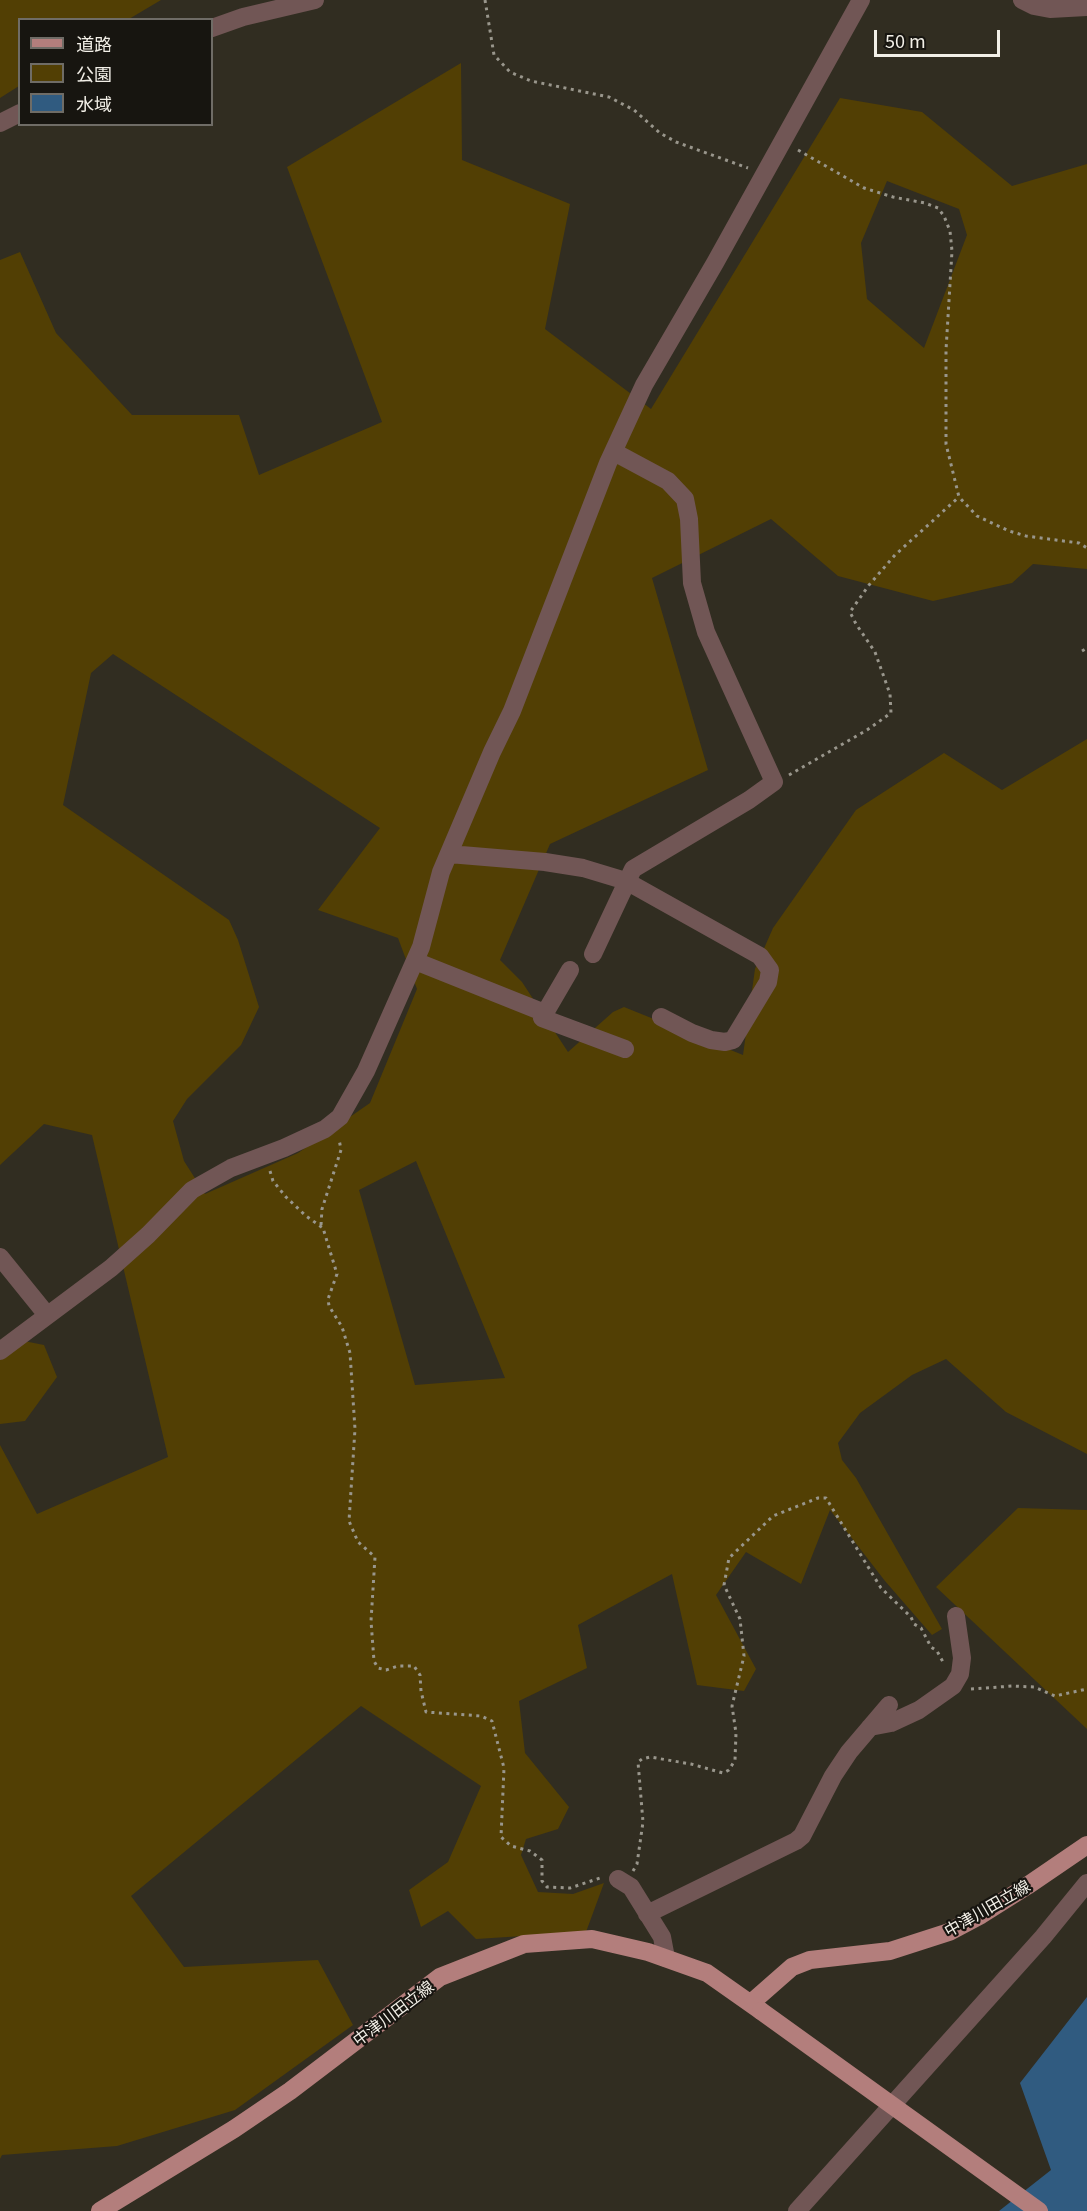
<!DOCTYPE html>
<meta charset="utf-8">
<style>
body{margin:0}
#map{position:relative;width:1087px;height:2211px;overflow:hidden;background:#312d21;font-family:Georgia,"Noto Sans JP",serif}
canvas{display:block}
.legend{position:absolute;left:18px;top:18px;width:195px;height:108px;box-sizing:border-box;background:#171510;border:2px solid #6f6c66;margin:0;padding:8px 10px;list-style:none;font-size:18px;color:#f2efe7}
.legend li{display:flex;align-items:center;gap:12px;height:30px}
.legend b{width:30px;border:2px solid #6f6c66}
.scale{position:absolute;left:874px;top:30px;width:126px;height:27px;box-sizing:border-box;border:3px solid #f2efe7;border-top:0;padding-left:8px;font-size:18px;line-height:21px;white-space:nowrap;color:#f2efe7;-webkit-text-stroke:4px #171510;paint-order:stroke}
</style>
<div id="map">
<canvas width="1087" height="2211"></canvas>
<ul class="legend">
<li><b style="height:8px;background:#b37e7c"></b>道路</li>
<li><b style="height:16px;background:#523f04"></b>公園</li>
<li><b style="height:16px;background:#305b80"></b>水域</li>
</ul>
<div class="scale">50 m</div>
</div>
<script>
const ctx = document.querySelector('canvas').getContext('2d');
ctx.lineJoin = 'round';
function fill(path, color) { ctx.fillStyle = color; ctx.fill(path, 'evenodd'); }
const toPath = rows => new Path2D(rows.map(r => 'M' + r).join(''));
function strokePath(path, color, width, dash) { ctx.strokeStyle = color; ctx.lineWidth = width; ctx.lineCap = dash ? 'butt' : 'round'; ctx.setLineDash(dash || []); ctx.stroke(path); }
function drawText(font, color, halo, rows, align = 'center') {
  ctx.font = font + ' Georgia,"Noto Sans JP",serif'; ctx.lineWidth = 4.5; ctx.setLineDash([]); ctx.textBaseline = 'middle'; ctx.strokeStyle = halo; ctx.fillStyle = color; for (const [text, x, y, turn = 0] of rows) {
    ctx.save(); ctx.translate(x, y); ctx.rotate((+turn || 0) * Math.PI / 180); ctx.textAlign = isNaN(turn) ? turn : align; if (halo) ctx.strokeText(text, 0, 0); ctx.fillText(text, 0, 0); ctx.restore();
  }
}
const green = toPath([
 [0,0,161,0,129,19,20,20,19,86,0,98],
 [461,63,462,160,570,204,545,329,651,409,840,98,922,112,1012,186,1087,164,1087,569,1033,564,1012,583,933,601,838,576,771,519,652,578,708,770,550,844,500,960,522,982,568,1052,613,1012,624,1007,743,1055,755,969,773,928,856,810,944,753,1002,790,1087,739,1087,1454,1006,1412,946,1359,912,1375,860,1413,838,1443,842,1460,856,1478,942,1629,932,1635,885,1581,830,1510,801,1584,746,1552,716,1595,756,1669,744,1691,697,1685,672,1574,578,1625,587,1668,519,1701,525,1753,569,1807,558,1829,526,1839,521,1855,538,1892,573,1894,604,1883,586,1932,476,1939,448,1911,421,1927,409,1890,448,1862,481,1786,361,1706,131,1896,184,1967,318,1960,353,2025,235,2110,117,2146,2,2155,0,2159,0,1445,37,1514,168,1457,92,1135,44,1124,0,1165,0,260,20,252,56,333,132,415,239,415,259,475,382,422,287,167],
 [887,181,959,209,967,235,924,348,867,299,861,243],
 [113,654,380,828,318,910,398,938,417,989,370,1103,298,1153,205,1194,184,1161,173,1121,187,1099,241,1045,259,1007,238,940,229,920,63,805,91,673],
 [416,1161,505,1378,415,1385,359,1190],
 [24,1341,44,1345,57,1377,25,1421,0,1424,0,1360],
 [1018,1508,1087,1510,1087,1729,936,1587]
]);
const water = toPath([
 [1087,1997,1087,2211,999,2211,1051,2170,1020,2083]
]);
const path = toPath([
 [485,0,494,55,510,72,531,81,609,97,634,110,660,133,676,142,748,168],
 [798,150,864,188,893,197,925,203,938,208,944,216,950,231,952,251,946,350,946,444,959,497,977,516,1009,531,1026,536,1079,543,1087,548],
 [1082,651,1087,648],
 [789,775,867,730,891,713,890,694,875,652,856,624,850,612,869,585,895,555,959,497],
 [270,1171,273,1181,286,1197,306,1216,323,1228,337,1274,328,1299,329,1306,342,1327,350,1353,355,1429,349,1521,358,1542,375,1557,371,1621,374,1661,378,1668,386,1670,398,1666,414,1666,420,1675,421,1691,426,1712,481,1716,492,1721,504,1768,501,1837,511,1846,530,1851,542,1860,542,1881,547,1887,570,1888,603,1877],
 [321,1225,322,1209,341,1150,339,1139],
 [971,1689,1013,1686,1034,1687,1055,1696,1087,1689],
 [633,1871,637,1864,643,1822,638,1762,642,1759,650,1757,691,1764,723,1773,729,1770,735,1760,736,1733,732,1706,744,1656,740,1619,724,1585,729,1558,773,1516,818,1498,826,1498,881,1588,911,1617,914,1624,921,1628,931,1647,937,1651,943,1662]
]);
const minor = toPath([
 [1022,0,1034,6,1050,9,1087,7],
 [212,28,243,17,315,0],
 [0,123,20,113],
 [449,854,545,862,583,868,626,881,760,956,770,970,768,982,733,1040,725,1042,711,1040,692,1033,661,1017],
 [593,954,633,869,749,800,774,782,706,632,692,583,689,519,685,499,668,481,614,452],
 [415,961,545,1013],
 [570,970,542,1018,625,1049],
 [0,1257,47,1315],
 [0,1351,111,1268,148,1235,192,1190,231,1168,284,1148,325,1129,340,1117,366,1071,421,947,441,872,492,752,512,711,608,463,644,385,715,263,861,0],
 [870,1727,891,1723,919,1710,953,1686,960,1674,962,1658,956,1616],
 [618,1879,631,1887,662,1937,666,1958],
 [647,1914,796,1841,802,1836,833,1776,849,1752,889,1705],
 [797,2211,1043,1937,1087,1883]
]);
const major = toPath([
 [751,2003,792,1967,810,1960,890,1951,949,1932,981,1915,1027,1886,1087,1845],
 [100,2211,234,2129,290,2091,440,1977,524,1944,592,1939,648,1952,707,1973,761,2011]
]);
const majorBridge = toPath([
 [761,2011,1039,2211]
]);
const streetNames = [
 ["中津川田立線",987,1908,-30],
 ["中津川田立線",393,2013,-37]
];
fill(green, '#523f04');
fill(water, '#305b80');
strokePath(path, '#99968c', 3, [3, 4.5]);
strokePath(minor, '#715655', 18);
strokePath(major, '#b37e7c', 18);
strokePath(majorBridge, '#b37e7c', 18);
drawText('16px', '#f2efe7', '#171510', streetNames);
</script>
